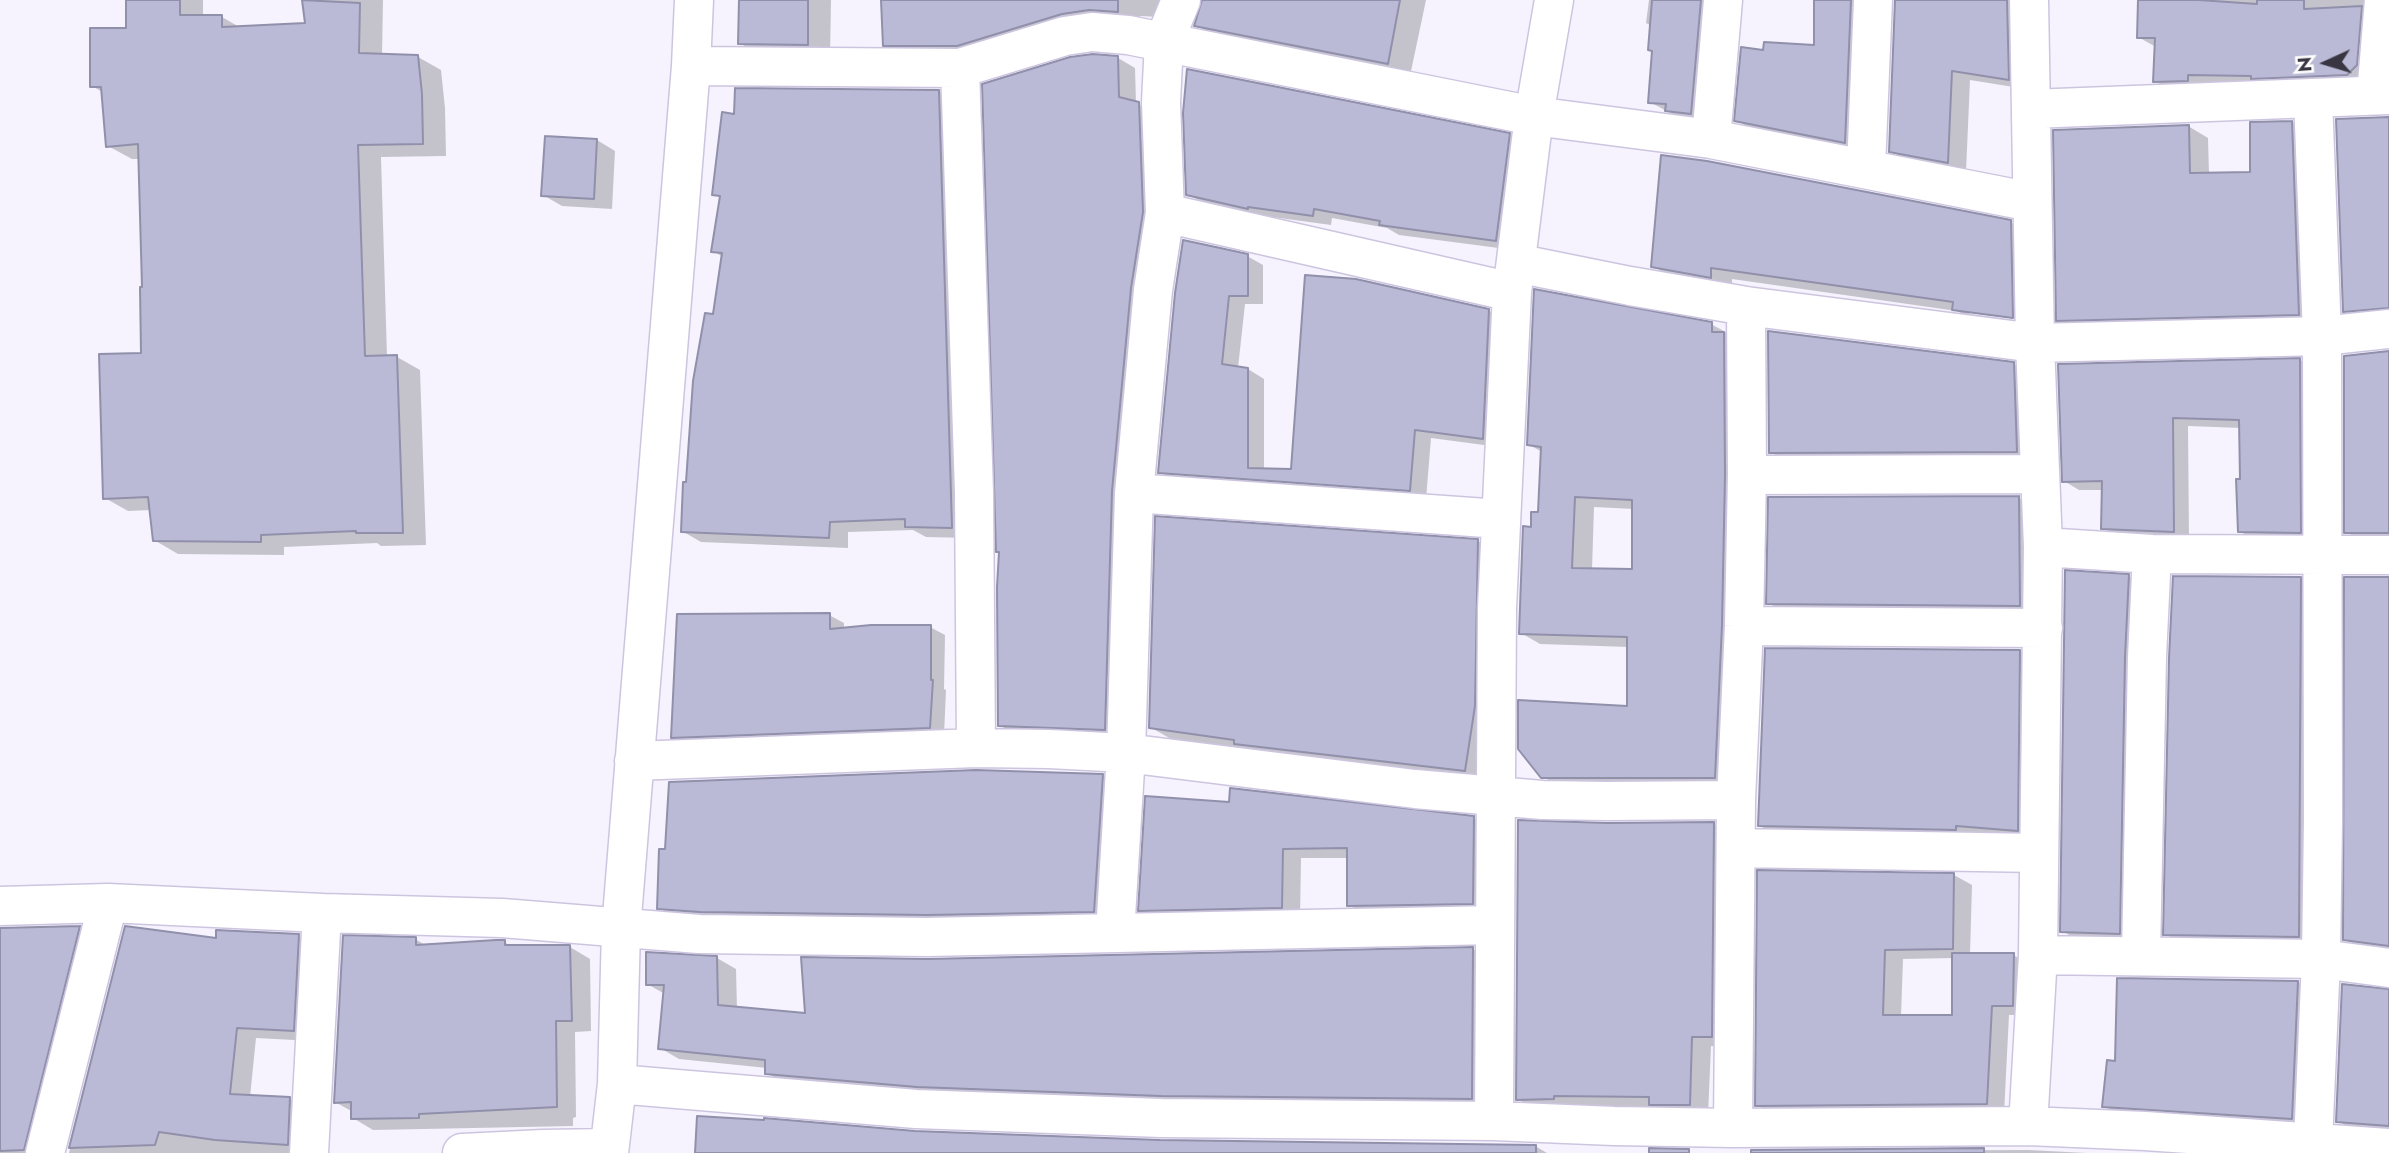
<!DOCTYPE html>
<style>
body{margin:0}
#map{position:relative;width:2389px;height:1153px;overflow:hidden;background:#f6f3fe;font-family:Jost,sans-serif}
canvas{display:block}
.north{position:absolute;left:2291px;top:28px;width:70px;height:70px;-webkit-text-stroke:5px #fff;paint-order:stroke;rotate:266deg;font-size:19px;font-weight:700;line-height:28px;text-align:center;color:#393641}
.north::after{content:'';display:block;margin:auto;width:24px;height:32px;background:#393641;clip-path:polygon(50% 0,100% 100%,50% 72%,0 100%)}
</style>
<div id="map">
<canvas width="2389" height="1153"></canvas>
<div class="north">N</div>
</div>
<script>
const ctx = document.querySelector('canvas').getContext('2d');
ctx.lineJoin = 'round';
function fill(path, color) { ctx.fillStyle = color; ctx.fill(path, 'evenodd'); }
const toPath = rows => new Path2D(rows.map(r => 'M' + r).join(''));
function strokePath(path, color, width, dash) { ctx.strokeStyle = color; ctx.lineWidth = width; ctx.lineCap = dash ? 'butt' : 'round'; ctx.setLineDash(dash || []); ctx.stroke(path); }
const shadow = toPath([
 [128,0,203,0,203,17,222,17,241,28,307,24,304,0,383,0,382,56,418,57,441,70,445,108,446,156,381,157,387,357,397,357,420,370,426,545,381,546,377,543,284,547,284,555,178,554,154,540,151,510,128,511,105,498,143,354,144,288,141,159,132,159,108,146,104,93,92,86,128,29],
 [741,0,831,0,830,57,762,57,740,43],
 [883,0,1188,0,1178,18,1140,16,1140,24,907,58,885,45],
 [1204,0,1426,0,1410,76,1219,38,1196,25],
 [1649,0,1722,0,1709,124,1685,121,1650,102,1654,52,1652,26,1646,23],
 [1816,0,1872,0,1863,152,1755,131,1736,120,1765,52,1816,47],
 [1897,0,2028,0,2026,89,1970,80,1966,172,1909,161,1890,151],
 [2139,0,2383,0,2374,84,2173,92,2155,81,2156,47,2138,37],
 [1118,58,1135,68,1136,103,1156,113,1122,739,1017,735,999,725],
 [938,91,957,103,971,538,926,537,913,530,848,532,848,548,701,542,682,531,687,484,723,257,713,251,722,198,714,194,735,116],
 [2389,119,2389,319,2363,321,2345,311],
 [2292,122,2311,134,2318,325,2078,331,2058,320,2188,126,2208,138,2209,174,2251,173],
 [1509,135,1527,145,1514,250,1399,235,1387,228,1332,218,1331,225,1265,216,1206,205,1188,194],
 [597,140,615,151,612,209,562,206,543,195],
 [2010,222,2032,234,2034,329,1976,322,1957,311,1732,279,1732,289,1674,279,1653,266],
 [1966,310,2022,317,2021,321,1970,314],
 [1247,256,1263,265,1263,304,1245,304,1238,368,1248,369,1264,379,1264,470,1293,471,1489,311,1505,320,1499,447,1431,438,1426,499,1176,481,1160,472,1176,293],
 [1711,324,1731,335,1734,789,1563,788,1543,777,1629,707,1629,647,1540,644,1521,633,1533,528,1540,514,1542,452,1528,444],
 [1594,507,1634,509,1634,571,1592,570],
 [2389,353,2389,543,2364,542,2346,532],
 [2300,360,2315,369,2315,541,2255,540,2239,531,2241,428,2188,426,2189,540,2119,537,2103,528,2103,490,2079,490,2064,481,2060,366],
 [2013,364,2030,374,2034,461,1788,462,1770,452],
 [2019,498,2036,508,2038,615,1786,613,1768,603],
 [1478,541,1498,553,1485,782,1171,739,1150,727],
 [2129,576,2147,587,2137,944,2080,941,2062,931],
 [2300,578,2318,588,2316,946,2182,944,2165,934],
 [2389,579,2389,953,2363,949,2345,939],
 [829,615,844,623,844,629,930,627,945,635,944,689,946,690,944,735,687,745,673,737],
 [2019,651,2037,662,2035,840,1777,836,1759,825],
 [1102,775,1120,786,1112,921,676,918,659,908],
 [1147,798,1473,818,1492,829,1492,913,1368,916,1349,905,1349,858,1301,858,1300,918,1159,921,1140,910],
 [1713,824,1732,834,1730,1047,1711,1046,1708,1115,1670,1114,1657,1107,1572,1105,1536,1110,1518,1099,1607,825],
 [1759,872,1954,875,1972,885,1970,955,2013,955,2031,965,2030,1015,2009,1015,2004,1114,1774,1115,1757,1105],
 [1954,958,1954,1016,1901,1016,1903,959],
 [79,927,99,939,45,1153,0,1153,0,929],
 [126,928,218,940,298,936,318,947,313,1041,256,1038,250,1097,290,1099,309,1111,306,1153,69,1153],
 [415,939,427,946,504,942,513,947,570,947,590,959,591,1031,575,1032,576,1117,573,1118,573,1126,373,1130,353,1118,353,1112,335,1102],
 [1473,949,1492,960,1491,1109,938,1097,786,1084,767,1073,767,1068,679,1059,660,1048,665,994,647,984,717,958,736,969,737,1009,807,1015,927,961],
 [2298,982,2315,992,2309,1128,2121,1116,2104,1106,2117,1062],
 [2389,991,2389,1134,2356,1132,2338,1121],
 [915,1133,1160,1142,1535,1146,1547,1153,697,1153],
 [2028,1150,2087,1153,1780,1153,1780,1151]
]);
const building = toPath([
 [126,0,180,0,180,15,222,15,222,27,305,23,302,0,360,3,359,53,418,55,422,94,423,144,358,145,365,356,397,355,403,533,356,533,356,531,261,535,261,542,153,541,148,497,103,499,99,354,141,353,140,287,142,287,138,144,106,147,101,87,90,87,90,28,126,28,126,0],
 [739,0,808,0,808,45,738,44,739,0],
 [881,0,1118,0,1118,12,1089,10,1062,14,957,46,883,46,881,0],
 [1202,0,1400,0,1388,64,1194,26,1202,0],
 [1652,0,1701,0,1691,114,1665,111,1666,104,1648,103,1652,51,1648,50,1652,0],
 [1814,0,1851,0,1845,143,1734,121,1741,47,1763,50,1764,42,1814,45,1814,0],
 [1895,0,2007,0,2009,80,1952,71,1948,163,1889,152,1895,0],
 [2138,0,2199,0,2257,4,2257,0,2304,0,2304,9,2362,6,2357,65,2347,75,2251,79,2251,76,2188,75,2188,81,2153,82,2155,38,2137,38,2138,0],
 [1093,54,1118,56,1119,97,1139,102,1143,212,1131,288,1112,491,1105,730,998,726,997,587,999,552,996,552,982,84,1070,57,1093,54],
 [1187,69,1510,133,1496,241,1379,225,1380,221,1314,209,1313,216,1248,207,1248,209,1186,195,1183,113,1187,69],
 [735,88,939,90,952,528,905,527,905,519,830,522,829,538,681,532,683,482,686,482,693,381,705,313,713,314,722,253,711,252,720,196,712,195,722,112,734,114,735,88],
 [2389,117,2389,308,2343,312,2336,119,2389,117],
 [2292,121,2299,315,2056,321,2053,130,2189,125,2190,173,2250,172,2250,122,2292,121],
 [545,136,597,139,594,199,541,196,545,136],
 [1661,155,1707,161,2011,220,2013,318,1952,310,1953,302,1711,268,1711,278,1651,267,1661,155],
 [1183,240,1248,254,1248,296,1229,296,1222,364,1248,368,1248,468,1291,469,1305,275,1356,279,1489,309,1483,439,1415,430,1410,491,1158,473,1175,293,1183,240],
 [1534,289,1712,322,1712,332,1724,332,1725,475,1722,625,1715,778,1541,778,1518,749,1518,700,1627,706,1627,637,1519,634,1523,526,1531,527,1531,512,1538,512,1541,447,1527,445,1534,289],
 [1575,497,1632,500,1632,569,1572,568,1575,497],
 [1768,331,2014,362,2017,452,1769,453,1768,331],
 [2389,351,2389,533,2344,533,2344,356,2389,351],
 [2300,358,2301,533,2238,532,2236,479,2240,479,2239,420,2173,418,2174,532,2101,529,2102,481,2062,482,2058,364,2300,358],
 [2019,496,2020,606,1766,604,1768,497,2019,496],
 [1155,516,1478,539,1475,706,1465,771,1234,744,1234,740,1149,728,1155,516],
 [2065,570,2129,574,2125,657,2120,934,2060,932,2065,570],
 [2173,576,2301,577,2299,937,2163,935,2169,658,2173,576],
 [2344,577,2389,577,2389,946,2343,940,2344,577],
 [830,613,830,629,871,625,931,625,931,680,933,680,930,728,671,738,677,614,830,613],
 [1765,648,2020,650,2018,831,1956,826,1956,830,1758,826,1765,648],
 [976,770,1103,774,1094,912,927,915,700,912,657,909,659,849,665,849,669,782,976,770],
 [1230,788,1474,816,1473,904,1347,906,1347,848,1283,849,1282,908,1138,911,1145,796,1229,802,1230,788],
 [1518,820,1607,823,1714,822,1712,1037,1692,1037,1690,1105,1649,1105,1649,1097,1554,1096,1554,1099,1516,1100,1518,820],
 [1757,870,1954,873,1953,949,1885,950,1883,1015,1952,1015,1952,953,2014,953,2013,1006,1992,1006,1987,1104,1755,1106,1757,870],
 [80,926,24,1150,0,1151,0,928,80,926],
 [125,926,216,938,216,930,299,934,294,1031,237,1028,230,1094,290,1097,288,1145,215,1140,159,1132,155,1145,69,1148,125,926],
 [343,935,416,937,416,945,496,940,505,940,505,945,570,945,572,1021,556,1021,557,1107,419,1114,419,1118,351,1119,351,1102,334,1103,343,935],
 [1473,947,1472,1099,1161,1096,917,1087,765,1074,765,1060,658,1049,664,985,646,985,646,952,717,956,718,1005,805,1013,801,957,927,959,1473,947],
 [2117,978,2298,981,2292,1119,2102,1107,2107,1060,2115,1061,2117,978],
 [2342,984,2389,989,2389,1126,2336,1122,2342,984],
 [697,1116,764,1120,764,1118,915,1131,1160,1140,1536,1145,1536,1153,695,1153,697,1116],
 [1649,1148,1689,1149,1689,1153,1649,1153,1649,1148],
 [1984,1148,1984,1153,1751,1153,1751,1150,1984,1148]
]);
const minor = toPath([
 [691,66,960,68,1065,36,1092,32,1128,35,1534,116,1711,139,2032,202],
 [960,68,974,492,976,748],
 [2376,95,2384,0],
 [2313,98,2322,336,2323,821,2321,959,2313,1143],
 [2031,109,2389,95],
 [1711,139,1723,0],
 [1866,168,1873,0],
 [1165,213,1512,292],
 [1516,263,1630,286,1746,306,2035,343,2322,336,2389,329],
 [1747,475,2040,474],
 [1134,493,1500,519],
 [2043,547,2152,554,2389,555],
 [1744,626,2043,628],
 [634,761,976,748,1049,749,1126,753,1415,789,1542,800,1607,801,1736,800],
 [1736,848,2039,853],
 [0,906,108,903,322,913,502,918,699,934,927,937,1495,925],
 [1115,933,1126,753,1134,493,1153,290,1165,213,1161,102,1164,42,1181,0],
 [2038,955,2321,959,2389,968],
 [2141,956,2147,657,2152,554],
 [617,1084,916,1109,1161,1118,1494,1121,1614,1126,1733,1128,2028,1126,2145,1131,2389,1148],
 [1494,1121,1497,608,1512,292,1534,116,1554,0],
 [2028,1126,2038,955,2043,547,2035,343,2029,0],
 [1733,1128,1736,800,1744,626,1747,475,1746,306],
 [45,1153,108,903],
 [309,1153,322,913],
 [462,1153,543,1149,609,1148],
 [609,1153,617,1084,621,929,691,66,694,0]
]);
fill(shadow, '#0003');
fill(building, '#babad6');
strokePath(building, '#9090ab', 2);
strokePath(minor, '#cdc5e0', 41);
strokePath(minor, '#fff', 38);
</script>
